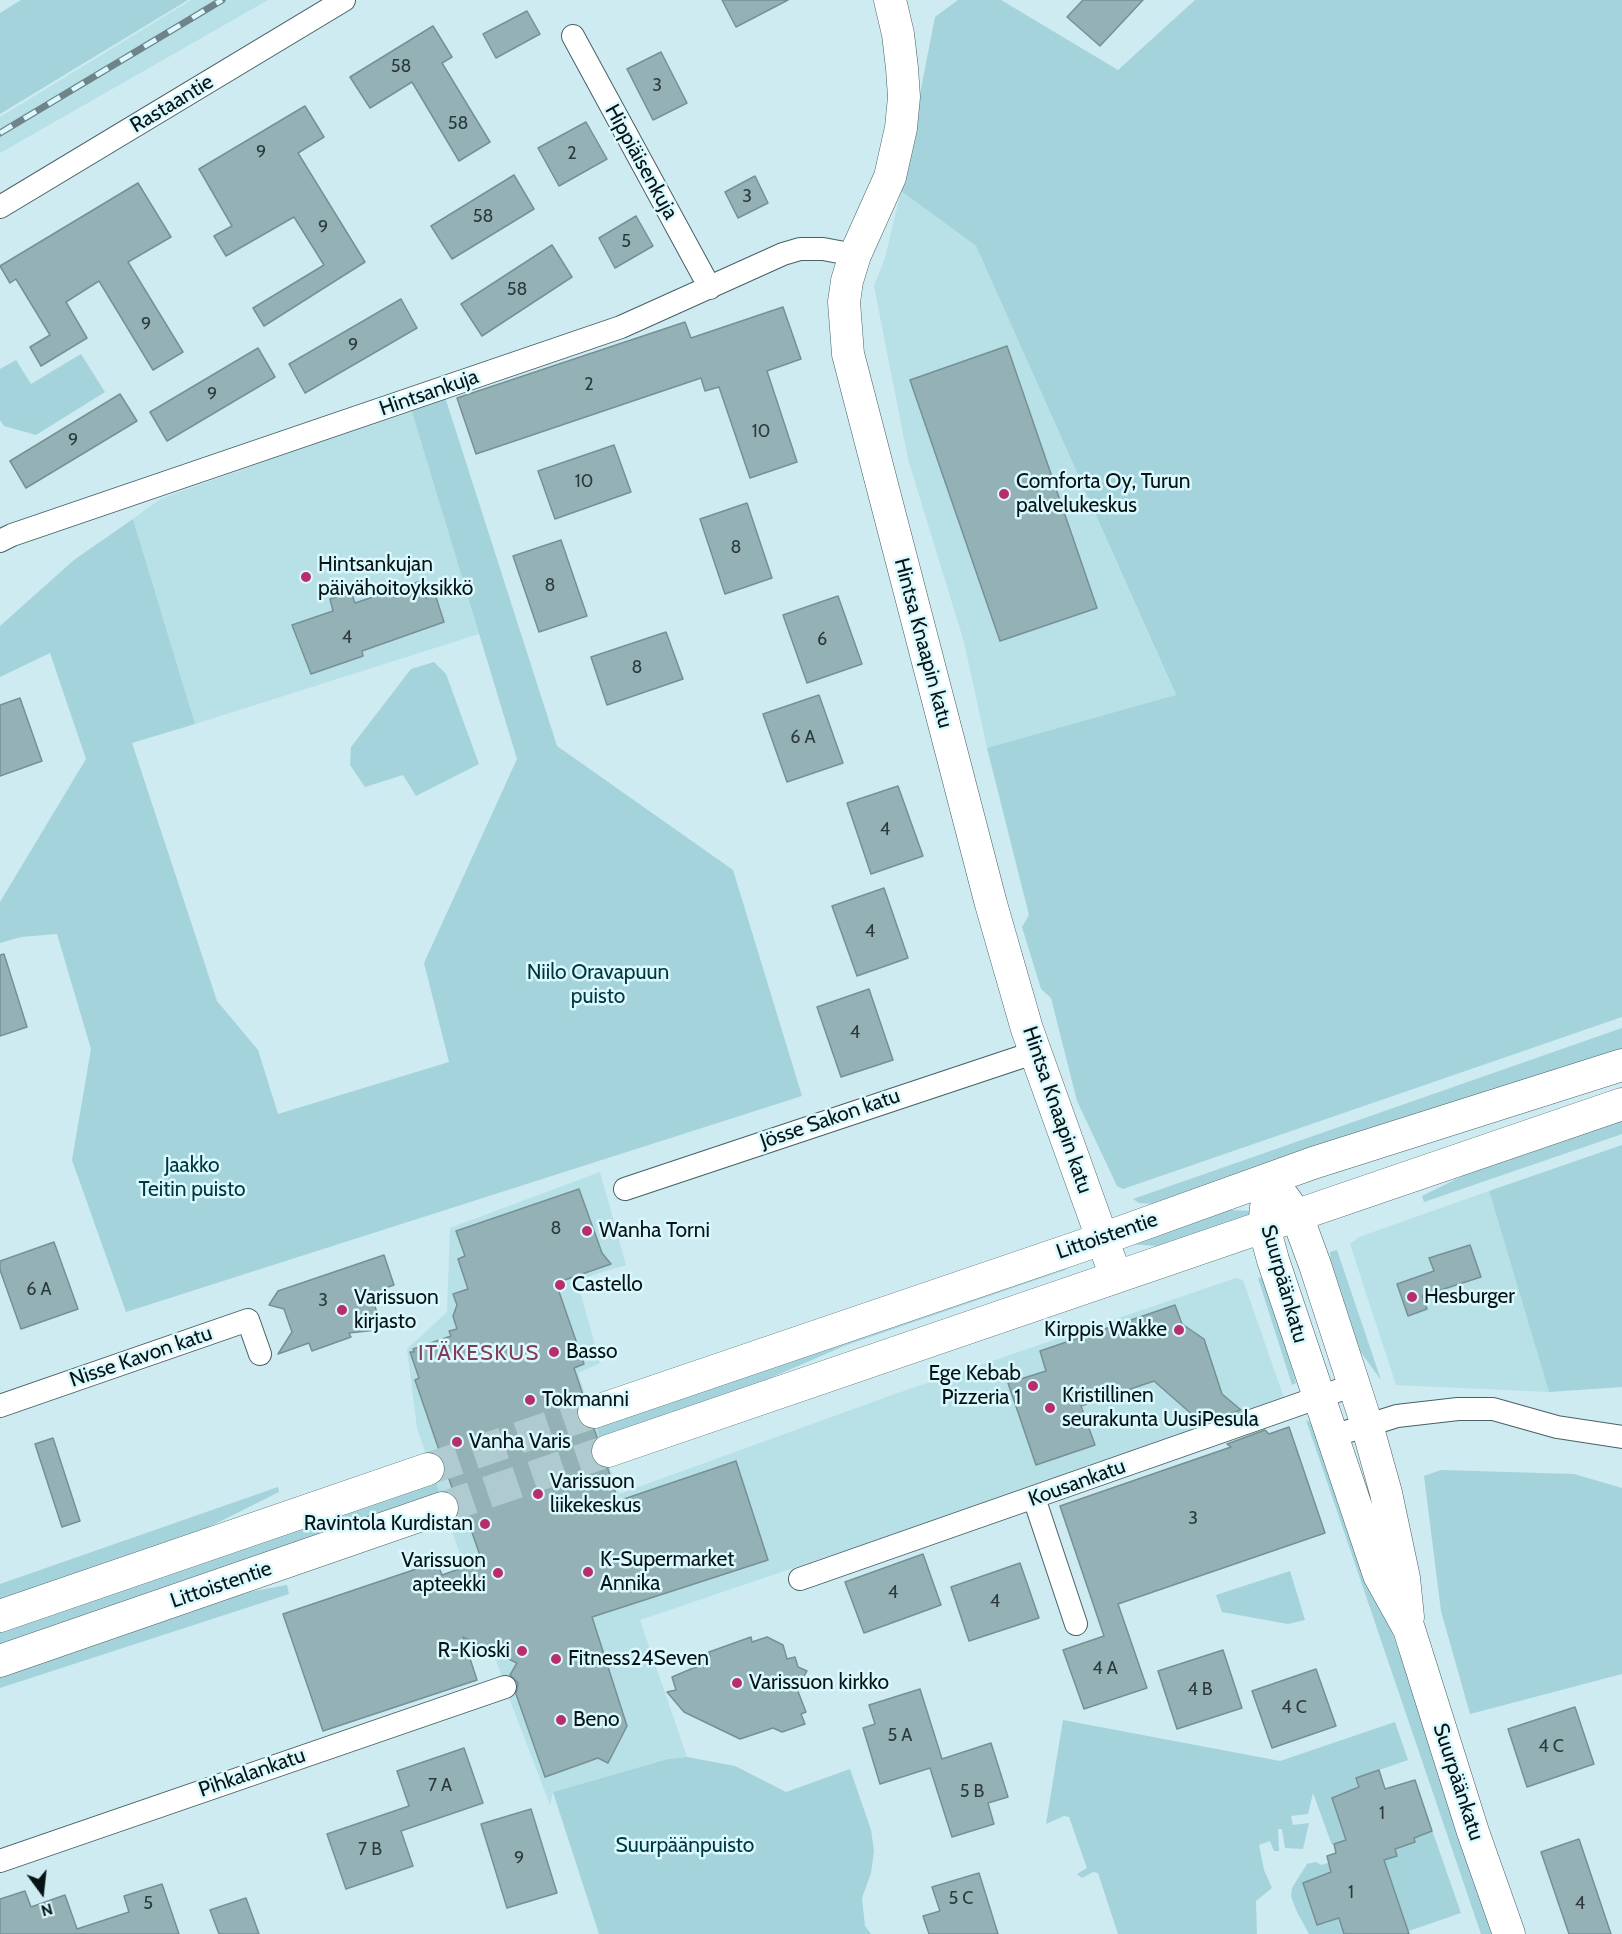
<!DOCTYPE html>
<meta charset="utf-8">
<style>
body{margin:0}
#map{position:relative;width:1622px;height:1934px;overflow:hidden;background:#cdebf0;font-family:Cabin,sans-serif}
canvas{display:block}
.north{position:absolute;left:12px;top:1862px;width:60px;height:60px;-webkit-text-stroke:4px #daf9fe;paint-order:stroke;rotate:165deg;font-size:16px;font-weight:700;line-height:24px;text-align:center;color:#081315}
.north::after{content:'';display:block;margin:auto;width:21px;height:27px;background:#081315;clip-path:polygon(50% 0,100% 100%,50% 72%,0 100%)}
</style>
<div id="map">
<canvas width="1622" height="1934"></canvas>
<div class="north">N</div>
</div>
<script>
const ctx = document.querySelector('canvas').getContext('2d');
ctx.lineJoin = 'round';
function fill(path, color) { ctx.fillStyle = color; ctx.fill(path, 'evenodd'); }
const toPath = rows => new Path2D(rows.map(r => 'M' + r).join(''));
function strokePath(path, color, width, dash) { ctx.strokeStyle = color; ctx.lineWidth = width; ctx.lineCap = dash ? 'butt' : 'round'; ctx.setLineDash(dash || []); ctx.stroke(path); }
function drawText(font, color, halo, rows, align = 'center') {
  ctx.font = font + ' Cabin,sans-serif'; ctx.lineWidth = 5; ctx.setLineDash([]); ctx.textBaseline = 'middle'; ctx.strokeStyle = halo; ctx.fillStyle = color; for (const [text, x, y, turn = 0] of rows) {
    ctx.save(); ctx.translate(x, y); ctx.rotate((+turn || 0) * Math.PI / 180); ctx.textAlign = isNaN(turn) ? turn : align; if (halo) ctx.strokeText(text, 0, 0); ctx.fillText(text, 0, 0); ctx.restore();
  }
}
const built = toPath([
 [191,0,268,0,0,153,0,117],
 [901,191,976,246,1176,696,987,748,964,642,908,459,874,286,885,258],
 [411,409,479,634,195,724,133,519,160,499],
 [600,1172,626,1265,577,1280,600,1363,578,1373,619,1494,895,1394,1236,1278,1243,1280,1285,1401,640,1620,687,1757,668,1759,553,1792,550,1805,505,1687,417,1428,407,1349,447,1312,450,1228],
 [1489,1191,1549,1392,1396,1385,1350,1244,1359,1237]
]);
const green = toPath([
 [21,0,188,0,0,114,0,13],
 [958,0,1001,0,1118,70,1195,0,1622,0,1622,1017,1123,1189,1117,1186,1077,1101,1051,998,1041,989,1022,927,1029,915,987,748,1176,695,976,246,901,191,935,17],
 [81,354,105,392,36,435,4,426,0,420,0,369,16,360,31,384],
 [445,397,557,746,733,870,802,1096,126,1312,72,1160,91,1049,57,934,21,937,0,943,0,902,86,759,50,653,0,677,0,626,74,560,133,519,195,724,132,743,217,1001,258,1050,278,1114,449,1062,424,963,517,759,411,409],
 [434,662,446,674,479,764,416,796,403,775,365,787,350,765,351,747,411,669],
 [1622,1028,1622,1051,1499,1087,1156,1204,1139,1203,1133,1199],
 [1622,1116,1622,1134,1424,1202,1422,1196,1495,1160],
 [1622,1145,1622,1387,1549,1392,1489,1191],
 [1229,1210,1253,1211,1255,1215,1178,1242,1157,1246,1129,1244,1208,1215],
 [1337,1250,1381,1380,1357,1347,1331,1267,1330,1252],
 [1070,1265,1065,1270,844,1346,738,1392,600,1439,596,1426],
 [1266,1277,1296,1383,1292,1385,1258,1278],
 [1306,1420,1316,1425,1325,1438,1496,1934,1481,1934],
 [1441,1470,1574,1474,1622,1488,1622,1674,1470,1714,1441,1611,1424,1476],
 [435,1481,440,1494,0,1645,0,1630],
 [278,1487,279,1492,193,1535,0,1602,0,1584],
 [1290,1571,1305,1620,1288,1624,1222,1612,1216,1595],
 [287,1585,289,1594,0,1688,0,1677,11,1671,180,1612,254,1591],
 [1063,1720,1280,1761,1395,1722,1408,1760,1356,1778,1359,1787,1332,1798,1346,1840,1332,1845,1313,1793,1308,1814,1291,1816,1293,1825,1309,1823,1303,1849,1285,1848,1282,1829,1278,1829,1279,1851,1274,1851,1270,1841,1259,1845,1264,1870,1272,1888,1256,1901,1257,1934,1118,1934,1098,1873,1093,1872,1082,1878,1077,1874,1087,1868,1069,1817,1064,1816,1046,1824],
 [687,1757,735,1766,786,1792,850,1769,871,1830,874,1851,871,1873,862,1898,865,1926,871,1934,599,1934,553,1792,668,1759],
 [1432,1830,1461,1913,1400,1934,1369,1934,1403,1915,1399,1905,1393,1907,1382,1854,1386,1859,1396,1856,1395,1849,1415,1842,1414,1838],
 [1316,1862,1321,1865,1328,1863,1331,1872,1303,1883,1306,1894,1312,1892,1324,1924,1346,1916,1344,1934,1309,1934,1297,1912,1291,1896,1292,1888,1307,1864]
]);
const building = toPath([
 [722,0,788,0,736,27,722,0],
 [1083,0,1143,0,1100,46,1067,17,1083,0],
 [527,11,540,34,496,58,483,34,527,11],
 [433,26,452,57,442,63,490,142,459,161,412,82,370,108,350,77,433,26],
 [661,52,687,103,653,120,627,69,661,52],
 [305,106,324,137,298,153,365,262,264,326,253,308,324,265,294,217,226,256,214,236,232,226,199,169,305,106],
 [586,122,607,159,559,186,538,148,586,122],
 [514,175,534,209,452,259,431,226,514,175],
 [755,176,768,203,738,218,725,192,755,176],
 [138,183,171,237,128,262,183,352,153,370,99,281,66,302,87,338,41,366,30,347,50,335,16,279,10,283,0,266,138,183],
 [636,216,653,246,615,268,599,238,636,216],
 [552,245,572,277,482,336,461,304,552,245],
 [401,299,417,328,305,393,289,364,401,299],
 [783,307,801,359,767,371,797,462,750,478,719,387,705,391,701,378,476,454,457,398,685,322,691,338,783,307],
 [1007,346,1097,608,1000,641,910,380,1007,346],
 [258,348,275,377,167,441,150,412,258,348],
 [120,394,137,421,26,488,10,461,120,394],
 [614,445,631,492,555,519,538,471,614,445],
 [747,503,772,578,725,594,700,519,747,503],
 [561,540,587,616,539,632,513,556,561,540],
 [421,581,426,598,435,594,444,622,362,651,363,656,311,674,292,625,333,611,330,599,351,592,355,603,421,581],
 [838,596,862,664,807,683,783,615,838,596],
 [666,632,683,679,607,705,591,657,666,632],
 [819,695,843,763,787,782,763,714,819,695],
 [20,698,42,761,0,776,0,705,20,698],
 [898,786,923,856,871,874,847,803,898,786],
 [884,888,908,958,857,976,832,906,884,888],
 [4,954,27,1027,0,1036,0,955,4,954],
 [869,989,893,1060,841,1077,817,1007,869,989],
 [579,1189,602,1253,611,1264,556,1283,584,1364,574,1368,584,1398,577,1408,577,1417,583,1426,594,1429,597,1437,591,1447,591,1457,597,1465,608,1469,618,1501,736,1461,768,1560,592,1617,627,1726,608,1763,598,1758,545,1777,516,1694,518,1683,510,1675,517,1663,463,1637,477,1680,323,1731,283,1614,437,1562,442,1575,482,1561,468,1521,464,1523,448,1476,415,1380,419,1378,410,1352,414,1352,413,1349,451,1336,449,1331,457,1329,453,1316,457,1305,453,1294,468,1289,458,1259,465,1256,456,1231,579,1189],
 [54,1242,78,1309,21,1329,0,1270,0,1261,54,1242],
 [1470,1245,1481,1277,1422,1296,1427,1309,1408,1316,1397,1284,1434,1271,1429,1258,1470,1245],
 [384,1255,394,1285,382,1289,384,1294,372,1298,380,1321,376,1330,349,1333,351,1337,312,1351,309,1343,278,1354,292,1332,284,1309,269,1305,278,1291,384,1255],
 [1175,1305,1182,1324,1204,1339,1222,1394,1241,1410,1203,1424,1154,1381,1081,1406,1095,1445,1036,1465,1008,1383,1046,1371,1040,1351,1175,1305],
 [1289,1427,1325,1533,1118,1604,1147,1688,1084,1709,1063,1650,1104,1636,1060,1506,1231,1447,1227,1444,1265,1430,1269,1434,1289,1427],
 [53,1438,80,1521,62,1527,35,1444,53,1438],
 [923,1554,941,1605,864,1633,845,1582,923,1554],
 [1020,1563,1039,1618,969,1641,951,1587,1020,1563],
 [751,1637,752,1642,767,1637,783,1645,787,1659,795,1657,798,1667,807,1671,797,1689,806,1712,801,1714,805,1724,782,1732,773,1728,740,1739,684,1712,667,1692,676,1690,672,1677,698,1666,697,1661,710,1656,709,1652,751,1637],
 [1223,1650,1242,1708,1177,1729,1158,1671,1223,1650],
 [1316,1669,1336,1726,1272,1748,1252,1691,1316,1669],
 [920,1689,942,1759,991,1743,1008,1797,988,1803,994,1824,952,1837,930,1768,880,1784,863,1728,875,1724,869,1705,920,1689],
 [1575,1707,1594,1764,1527,1787,1508,1729,1575,1707],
 [464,1748,483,1803,401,1831,413,1866,346,1889,327,1834,409,1806,397,1771,464,1748],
 [1379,1770,1385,1789,1415,1780,1432,1831,1414,1838,1415,1842,1395,1849,1397,1856,1384,1860,1409,1934,1344,1934,1339,1918,1317,1925,1303,1883,1331,1872,1327,1856,1336,1853,1334,1844,1346,1840,1332,1798,1359,1787,1356,1778,1379,1770],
 [531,1809,557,1893,507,1908,481,1824,531,1809],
 [1579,1839,1611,1934,1569,1934,1541,1852,1579,1839],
 [979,1873,998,1934,929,1934,923,1916,940,1911,932,1887,979,1873],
 [162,1884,179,1934,0,1934,0,1899,25,1891,31,1907,65,1895,77,1929,129,1912,124,1896,162,1884],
 [246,1898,259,1934,219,1934,210,1910,246,1898]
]);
const secondaryTunnel = toPath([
 [428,1469,594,1412],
 [442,1508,608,1451]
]);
const street = toPath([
 [573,36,710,288],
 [0,207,344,0],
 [0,541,12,535,621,327,783,254,800,249,823,249,855,255],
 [625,1189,1036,1052],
 [0,1406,248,1320,260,1354],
 [1333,1436,1397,1416,1458,1409,1493,1409,1557,1427,1622,1437],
 [1034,1498,1076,1624],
 [800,1579,1354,1385],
 [0,1861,505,1687]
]);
const secondary = toPath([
 [890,0,898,34,902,68,904,97,901,128,890,177,855,255,847,281,844,302,848,354,991,904,1027,1029,1116,1277],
 [1284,1198,1297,1216,1315,1265,1367,1425,1386,1493,1404,1578,1408,1617],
 [1266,1207,1264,1227,1273,1260,1379,1575,1409,1629,1473,1832,1509,1934],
 [594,1412,1102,1239,1313,1163,1622,1065],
 [608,1451,1622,1104],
 [0,1616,428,1469],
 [0,1661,442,1508]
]);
const rail = toPath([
 [0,133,222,0]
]);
const markers = [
 [1004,494,6,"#b72e6a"],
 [306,577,6,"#b72e6a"],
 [587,1231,6,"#b72e6a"],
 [560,1285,6,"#b72e6a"],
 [1412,1297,6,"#b72e6a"],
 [342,1310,6,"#b72e6a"],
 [1179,1330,6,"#b72e6a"],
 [554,1352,6,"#b72e6a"],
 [1033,1386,6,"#b72e6a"],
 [530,1400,6,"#b72e6a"],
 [1050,1408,6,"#b72e6a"],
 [457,1442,6,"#b72e6a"],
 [538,1494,6,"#b72e6a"],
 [485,1524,6,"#b72e6a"],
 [588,1572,6,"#b72e6a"],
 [498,1573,6,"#b72e6a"],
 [522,1651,6,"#b72e6a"],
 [556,1659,6,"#b72e6a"],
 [737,1683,6,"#b72e6a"],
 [561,1720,6,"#b72e6a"]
];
const numberNames = [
 ["58",401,67],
 ["3",657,86],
 ["58",458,124],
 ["9",261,153],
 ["2",572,154],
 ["3",747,197],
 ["58",483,217],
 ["9",323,228],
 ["5",626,242],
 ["58",517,290],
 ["9",146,325],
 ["9",353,346],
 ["2",589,385],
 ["9",212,395],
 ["10",761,432],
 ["9",73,441],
 ["10",584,482],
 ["8",736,548],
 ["8",550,586],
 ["4",347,638],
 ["6",822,640],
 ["8",637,668],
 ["6 A",803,738],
 ["4",885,830],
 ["4",870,932],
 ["4",855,1033],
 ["8",556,1229],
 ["6 A",39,1290],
 ["3",323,1301],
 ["3",1193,1519],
 ["4",893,1593],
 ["4",995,1602],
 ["4 A",1105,1669],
 ["4 B",1200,1690],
 ["4 C",1294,1708],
 ["5 A",900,1736],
 ["4 C",1551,1747],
 ["7 A",440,1786],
 ["5 B",972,1792],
 ["1",1382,1814],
 ["7 B",370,1850],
 ["9",519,1859],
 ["1",1351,1893],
 ["5 C",961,1899],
 ["5",148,1904],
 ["4",1580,1904]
];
const streetNames = [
 ["Rastaantie",172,104,-31],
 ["Hippiäisenkuja",641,162,61],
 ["Hintsankuja",429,393,-19],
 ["Hintsa Knaapin katu",923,643,75],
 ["Hintsa Knaapin katu",1057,1110,71],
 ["Jösse Sakon katu",830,1119,-19],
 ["Littoistentie",1107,1236,-19],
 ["Suurpäänkatu",1284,1284,74],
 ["Nisse Kavon katu",141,1357,-19],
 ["Kousankatu",1077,1483,-20],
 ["Littoistentie",221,1585,-19],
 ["Pihkalankatu",252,1773,-19],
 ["Suurpäänkatu",1458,1782,72]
];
const poiNames = [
 ["Comforta Oy, Turun",1016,482],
 ["palvelukeskus",1016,506],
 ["Hintsankujan",318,565],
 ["päivähoitoyksikkö",318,589],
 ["Wanha Torni",599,1231],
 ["Castello",572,1285],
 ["Hesburger",1424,1297],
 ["Varissuon",354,1298],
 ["kirjasto",354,1322],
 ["Kirppis Wakke",1167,1330,"right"],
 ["Basso",566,1352],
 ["Ege Kebab",1021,1374,"right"],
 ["Pizzeria 1",1021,1398,"right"],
 ["Kristillinen",1062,1396],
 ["seurakunta UusiPesula",1062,1420],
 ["Tokmanni",542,1400],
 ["Vanha Varis",469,1442],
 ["Varissuon",550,1482],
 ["liikekeskus",550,1506],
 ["Ravintola Kurdistan",473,1524,"right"],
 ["K-Supermarket",600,1560],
 ["Annika",600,1584],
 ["Varissuon",486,1561,"right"],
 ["apteekki",486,1585,"right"],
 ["R-Kioski",510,1651,"right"],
 ["Fitness24Seven",568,1659],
 ["Varissuon kirkko",749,1683],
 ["Beno",573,1720]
];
const parkNames = [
 ["Niilo Oravapuun",598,973],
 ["puisto",598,997],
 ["Jaakko",192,1166],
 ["Teitin puisto",192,1190],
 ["Suurpäänpuisto",685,1846]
];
const neighbourhoodNames = [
 ["ITÄKESKUS",479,1354]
];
fill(built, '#b8e0e7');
fill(green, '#a4d3db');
fill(building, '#94b1b6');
strokePath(building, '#759196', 1.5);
strokePath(secondaryTunnel, '#afcbcf', 32, [32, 16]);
strokePath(street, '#476166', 24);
strokePath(secondary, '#476166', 33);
strokePath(street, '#fff', 22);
strokePath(secondary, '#fff', 32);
strokePath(rail, '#6f8488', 7);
strokePath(rail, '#daf9fe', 4.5, [14]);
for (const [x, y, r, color] of markers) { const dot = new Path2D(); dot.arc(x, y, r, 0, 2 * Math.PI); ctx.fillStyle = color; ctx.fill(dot); strokePath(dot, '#daf9fe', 2); }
drawText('18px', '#2b3a3d', null, numberNames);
drawText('21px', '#081315', '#daf9fe', streetNames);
drawText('21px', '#081315', '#daf9fe', poiNames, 'left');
drawText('21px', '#00363d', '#daf9fe', parkNames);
ctx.letterSpacing = '1.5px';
drawText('22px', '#813b55', '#daf9fe', neighbourhoodNames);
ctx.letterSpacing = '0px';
</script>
